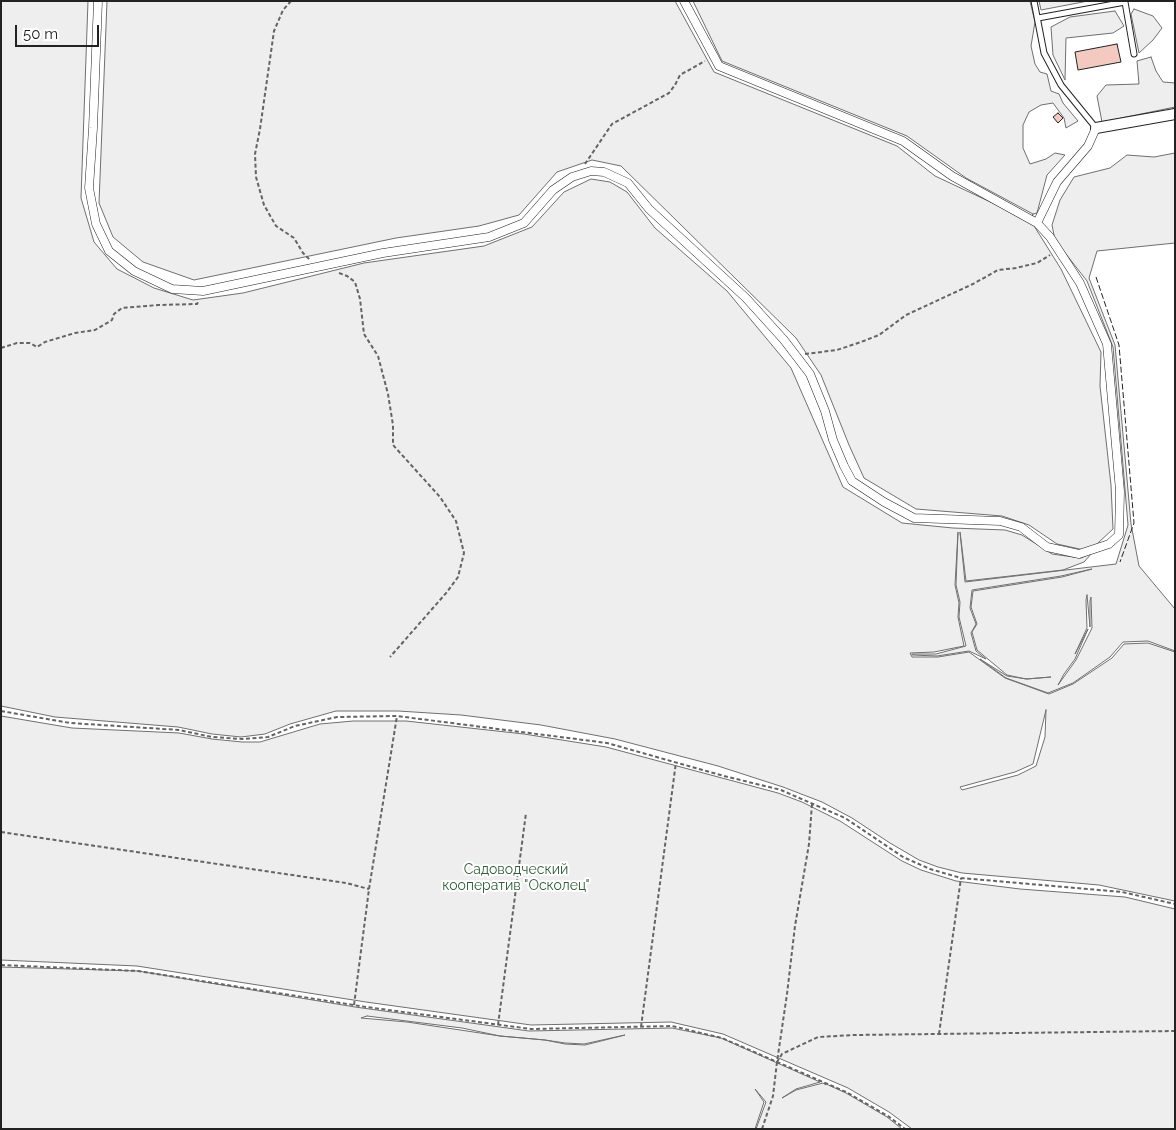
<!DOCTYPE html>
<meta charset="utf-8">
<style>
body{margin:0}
#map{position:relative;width:1176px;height:1130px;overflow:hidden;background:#fff;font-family:Raleway,sans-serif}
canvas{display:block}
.frame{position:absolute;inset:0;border:2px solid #222;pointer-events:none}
.scale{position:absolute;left:15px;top:25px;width:84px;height:22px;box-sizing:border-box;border:2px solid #222;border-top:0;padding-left:6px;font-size:15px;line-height:18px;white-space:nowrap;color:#222;-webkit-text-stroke:4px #fff;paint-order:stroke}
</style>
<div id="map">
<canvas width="1176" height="1130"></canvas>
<div class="frame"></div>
<div class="scale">50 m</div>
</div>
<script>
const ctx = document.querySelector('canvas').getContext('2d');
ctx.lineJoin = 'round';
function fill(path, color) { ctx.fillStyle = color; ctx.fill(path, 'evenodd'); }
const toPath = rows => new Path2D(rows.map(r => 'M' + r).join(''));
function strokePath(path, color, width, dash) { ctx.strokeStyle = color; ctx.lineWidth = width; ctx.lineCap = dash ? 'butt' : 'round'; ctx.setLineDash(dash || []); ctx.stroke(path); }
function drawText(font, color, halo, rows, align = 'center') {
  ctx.font = font + ' Raleway,sans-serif'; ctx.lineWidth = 4; ctx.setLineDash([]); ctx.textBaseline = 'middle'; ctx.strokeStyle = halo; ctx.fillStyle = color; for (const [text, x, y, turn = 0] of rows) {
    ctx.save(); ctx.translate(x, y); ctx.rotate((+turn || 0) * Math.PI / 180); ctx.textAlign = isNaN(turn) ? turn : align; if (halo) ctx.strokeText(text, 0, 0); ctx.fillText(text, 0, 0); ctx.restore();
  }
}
const green = toPath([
 [1,1,88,1,81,198,94,242,117,269,154,288,193,300,243,293,364,263,484,246,532,227,564,192,591,179,610,182,627,192,655,228,727,291,791,368,843,487,902,523,953,528,1005,530,1022,535,1052,554,1081,558,1093,552,1057,544,1029,525,1002,516,916,509,864,478,849,445,821,375,796,338,621,166,592,160,557,172,519,215,479,226,396,238,194,280,143,262,113,237,99,203,107,1,675,1,714,72,897,146,935,176,1031,221,1033,214,966,178,907,136,722,61,693,1,1030,1,1035,22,1031,46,1035,64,1040,72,1047,74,1051,91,1059,94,1063,103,1078,121,1066,128,1064,118,1053,103,1041,105,1029,112,1023,125,1023,148,1030,164,1046,159,1055,153,1065,155,1047,175,1037,213,1033,214,1031,221,1061,269,1101,352,1100,386,1111,485,1113,529,1099,542,1092,553,1084,562,1063,570,966,581,960,532,965,582,1116,564,1128,525,1113,347,1087,281,1055,240,1052,225,1060,200,1074,177,1110,168,1127,155,1154,157,1175,153,1175,243,1097,251,1089,278,1115,345,1131,524,1139,566,1175,609,1175,651,1148,641,1123,642,1110,657,1073,683,1048,693,1006,678,980,659,1007,676,1027,679,1051,677,1026,679,1007,675,977,650,972,632,977,624,971,607,973,591,1062,577,1092,569,1061,576,972,590,970,608,976,624,971,633,976,651,986,659,969,651,937,656,912,655,912,654,936,654,966,646,959,617,960,602,956,585,958,532,955,585,959,603,958,617,964,646,934,652,910,653,912,657,938,657,969,652,1005,678,1049,694,1073,684,1112,658,1124,644,1148,643,1175,652,1175,901,1099,885,962,873,938,867,919,860,890,843,852,818,822,802,783,787,718,766,615,739,541,725,461,715,398,711,336,711,290,724,265,734,241,737,212,734,178,727,55,717,1,706,1,1],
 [1087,595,1090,627,1090,601,1091,597,1092,628,1076,660,1058,685,1064,674,1075,659,1088,629,1075,654,1087,628,1086,600,1087,595],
 [1046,710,1045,737,1036,766,1018,775,962,790,960,787,1015,772,1033,764,1046,710],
 [1039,1,1088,1,1041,10,1039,1],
 [1134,9,1153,16,1162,28,1153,40,1139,53,1131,14,1134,9],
 [1115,11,1124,26,1113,33,1066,38,1065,80,1053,55,1051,27,1070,17,1115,11],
 [1151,57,1156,71,1163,82,1175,83,1175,107,1102,122,1097,96,1106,85,1139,84,1137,61,1151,57],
 [1,716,72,728,179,733,212,739,242,742,260,742,320,724,353,721,406,721,524,734,606,747,778,793,802,802,840,821,902,861,921,870,956,881,1020,889,1125,897,1175,909,1175,1129,912,1129,889,1112,848,1088,723,1034,671,1022,531,1025,366,1002,137,966,1,960,1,716],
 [1,967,138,971,355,1007,529,1031,672,1028,721,1038,820,1082,796,1089,782,1098,796,1090,823,1083,826,1085,824,1083,846,1093,887,1117,902,1129,756,1129,766,1102,755,1089,764,1102,755,1129,1,1129,1,967],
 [367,1016,462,1028,500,1036,545,1040,565,1043,584,1044,625,1035,585,1045,565,1044,545,1040,500,1036,407,1022,361,1018,367,1016]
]);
const building = toPath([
 [1117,44,1121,62,1078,70,1075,52,1117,44],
 [1058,113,1063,118,1058,123,1053,117,1058,113]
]);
const path = toPath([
 [291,1,283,10,274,31,260,129,255,154,256,177,264,205,276,226,294,238,303,253,310,260],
 [585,164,612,124,669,93,675,85,680,75,705,61],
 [339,273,347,276,355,282,360,299,364,334,378,356,388,394,393,425,393,445,440,497,456,521,464,553,458,577,447,592,390,657],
 [1,348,17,343,30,343,37,347,45,342,75,333,95,330,112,320,114,314,122,308,158,305,197,304,199,300],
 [805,354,837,350,861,342,879,335,906,315,973,284,998,270,1016,268,1037,263,1050,255],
 [1,711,70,723,179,730,212,737,242,739,268,737,295,726,337,717,397,716,607,743,724,776,781,790,845,818,903,857,930,869,961,878,1122,892,1175,904],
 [812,804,809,844,795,926,787,994,777,1062,782,1054,818,1037,854,1035,1175,1031],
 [1,832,346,883,369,889],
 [1,965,138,971,366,1007,531,1029,672,1026,722,1038,846,1092,888,1116,905,1129],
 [354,1005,369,889,397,716],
 [498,1025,526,813],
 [641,1027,676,762],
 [939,1034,961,878],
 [762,1129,773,1096,777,1062]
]);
const service = toPath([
 [1034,1,1044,53,1061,85,1096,128],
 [1038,18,1125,2,1134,54]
]);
const pedestrian = toPath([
 [98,1,93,128,89,188,96,224,109,251,134,271,172,289,203,291,383,253,489,237,524,223,553,190,572,177,591,171,604,172,628,183,649,209,746,298,784,340,810,374,825,411,833,440,844,466,852,481,884,502,914,518,1000,521,1021,527,1047,547,1079,554,1109,544,1119,535,1120,491,1107,344,1080,283,1050,237,1037,223,952,176,903,141,719,66,684,1],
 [1037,223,1057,182,1088,146,1096,128]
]);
const minor = toPath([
 [1096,128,1175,114]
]);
const fence = toPath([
 [1096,277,1119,345,1134,523,1120,562]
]);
const parkNames = [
 ["Садоводческий",516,870],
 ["кооператив \"Осколец\"",516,886]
];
fill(green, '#eee');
strokePath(green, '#6f6f6f', 1);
fill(building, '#f3c9c0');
strokePath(building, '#222', 1);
strokePath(service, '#222', 7);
strokePath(pedestrian, '#222', 9);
strokePath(minor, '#222', 12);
strokePath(path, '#646464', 2, [4, 2.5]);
strokePath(service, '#fff', 5);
strokePath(pedestrian, '#fff', 8);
strokePath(minor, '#fff', 10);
strokePath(fence, '#222', 1, [6, 2.5]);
drawText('14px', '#2f5e38', '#fff', parkNames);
</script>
